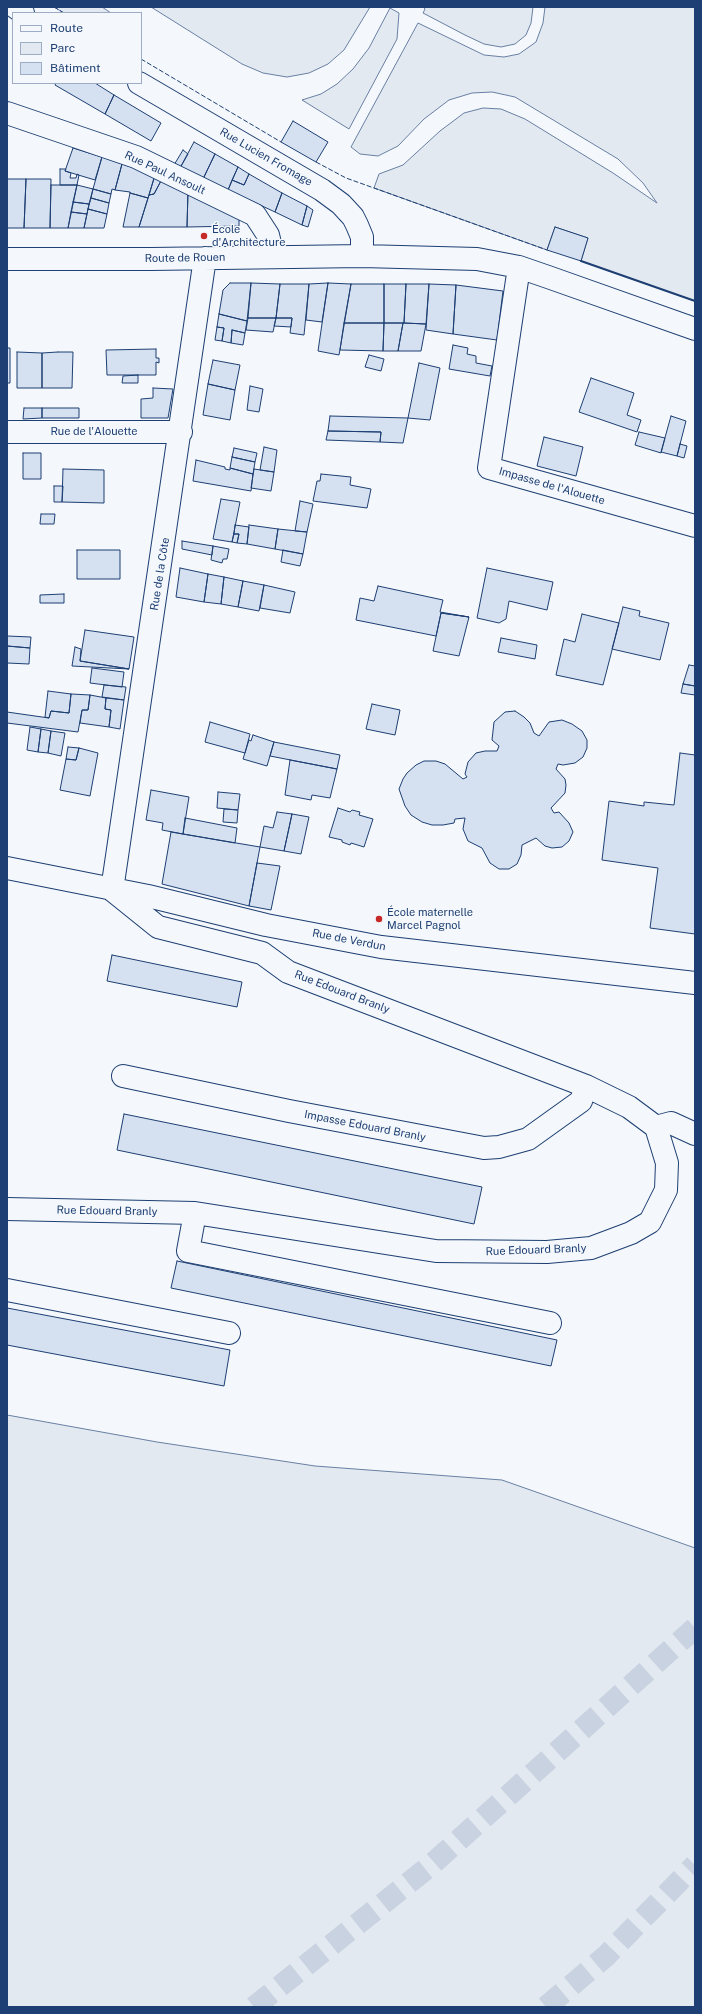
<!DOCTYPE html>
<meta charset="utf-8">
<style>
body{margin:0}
#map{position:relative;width:702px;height:2014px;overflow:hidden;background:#f4f7fb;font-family:"Public Sans",sans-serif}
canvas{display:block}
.frame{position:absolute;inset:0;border:8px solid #1d3f73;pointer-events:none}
.legend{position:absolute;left:12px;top:12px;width:130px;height:72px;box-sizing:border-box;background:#f4f7fb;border:1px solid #9eadc5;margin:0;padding:5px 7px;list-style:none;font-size:12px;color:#1d3f73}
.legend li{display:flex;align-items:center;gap:8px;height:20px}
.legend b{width:20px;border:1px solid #9eadc5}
</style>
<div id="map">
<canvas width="702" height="2014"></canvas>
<div class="frame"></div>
<ul class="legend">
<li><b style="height:5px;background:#f4f7fb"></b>Route</li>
<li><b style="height:11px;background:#e3e9f0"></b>Parc</li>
<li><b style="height:11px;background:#d5e0f0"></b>Bâtiment</li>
</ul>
</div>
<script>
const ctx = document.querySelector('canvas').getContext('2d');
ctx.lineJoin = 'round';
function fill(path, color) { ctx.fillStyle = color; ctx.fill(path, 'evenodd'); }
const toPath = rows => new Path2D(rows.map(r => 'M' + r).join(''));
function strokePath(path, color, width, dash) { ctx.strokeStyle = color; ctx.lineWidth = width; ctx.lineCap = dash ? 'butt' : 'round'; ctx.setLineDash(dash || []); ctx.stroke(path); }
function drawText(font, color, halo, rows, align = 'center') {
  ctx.font = font + ' "Public Sans",sans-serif'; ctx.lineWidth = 3; ctx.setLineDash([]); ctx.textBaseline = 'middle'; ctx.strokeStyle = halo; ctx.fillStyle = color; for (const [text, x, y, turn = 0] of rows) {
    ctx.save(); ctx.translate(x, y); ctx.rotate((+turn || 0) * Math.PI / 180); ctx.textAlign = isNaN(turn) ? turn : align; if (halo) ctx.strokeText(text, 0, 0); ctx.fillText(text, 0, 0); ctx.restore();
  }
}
const green = toPath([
 [54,7,102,7,111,13,64,13,54,7],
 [151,7,370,7,344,50,328,64,309,73,287,77,263,73,242,64,151,7],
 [423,7,533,7,531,23,526,35,515,44,501,47,484,44,465,35,423,13,425,9,423,7],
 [545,7,695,7,695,301,581,261,588,238,555,227,547,250,374,188,379,174,403,165,440,131,464,113,483,108,501,109,525,119,613,173,657,203,643,183,618,159,515,97,492,92,472,93,449,100,424,119,398,146,378,156,360,154,351,147,418,23,484,55,504,57,519,54,536,42,543,23,545,7],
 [390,8,399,13,397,39,349,129,302,100,321,94,337,84,353,69,369,48,390,8],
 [7,1415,157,1442,315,1466,502,1480,695,1548,695,2007,7,2007,7,1415]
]);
const building = toPath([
 [56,83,95,83,114,95,105,114,55,85,56,83],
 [114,95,161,123,151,141,105,114,114,95],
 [293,121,328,142,316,162,281,142,293,121],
 [194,142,215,154,203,179,180,168,194,142],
 [73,148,102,157,95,180,65,171,73,148],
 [183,150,188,154,180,168,174,165,183,150],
 [215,154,238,167,228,190,203,179,215,154],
 [102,157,122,164,115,190,112,189,111,194,93,189,102,157],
 [122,164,155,175,148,198,130,193,130,192,115,190,122,164],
 [238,167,249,174,244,185,232,180,238,167],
 [60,169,66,169,65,171,71,173,70,178,76,178,77,174,79,175,77,185,60,185,60,169],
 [249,174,282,193,275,212,228,190,232,180,244,185,249,174],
 [155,175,162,179,154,194,149,195,155,175],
 [7,179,26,179,24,228,7,228,7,179],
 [26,179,51,179,50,228,24,228,26,179],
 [162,179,188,191,187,227,139,227,149,195,154,194,162,179],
 [51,185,77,185,68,228,50,228,51,185],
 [77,185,93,189,89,204,73,202,77,185],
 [93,189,111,194,109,203,91,198,93,189],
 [188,191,239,214,239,226,187,227,188,191],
 [130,193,148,198,139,227,123,227,130,193],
 [282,193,307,206,302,225,275,212,282,193],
 [91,198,109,203,107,214,88,209,91,198],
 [73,202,89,204,87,214,71,212,73,202],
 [307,206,313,210,308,227,302,225,307,206],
 [88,209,107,214,104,228,84,228,88,209],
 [71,212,87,214,84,228,68,228,71,212],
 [555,227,588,238,581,261,547,250,555,227],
 [230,283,251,283,247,321,219,314,223,290,230,283],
 [251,283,280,284,276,318,248,318,251,283],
 [328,283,351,284,339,355,318,351,328,283],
 [328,283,322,322,306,320,309,284,328,283],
 [280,284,309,284,304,335,290,333,292,318,276,318,280,284],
 [351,284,384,284,384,323,344,323,351,284],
 [384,284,406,284,404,323,384,323,384,284],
 [406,284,429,284,426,324,404,323,406,284],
 [429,284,456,285,453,334,426,330,429,284],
 [456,285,503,291,497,340,453,334,456,285],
 [219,314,247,321,245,333,232,330,231,343,222,341,224,328,217,327,219,314],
 [248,318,276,318,273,332,246,330,248,318],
 [276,318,292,318,291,327,274,326,276,318],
 [344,323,384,323,383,351,340,350,344,323],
 [384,323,403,323,398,351,383,351,384,323],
 [403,323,426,324,421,351,398,351,403,323],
 [217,327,224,328,222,341,215,340,217,327],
 [232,330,245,333,243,345,231,343,232,330],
 [453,345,468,348,467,354,476,356,476,363,492,366,490,376,449,369,453,345],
 [7,348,10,348,10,383,7,383,7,348],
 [156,349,156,358,159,358,159,363,156,362,156,375,107,375,106,350,156,349],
 [17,352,42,353,42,388,17,388,17,352],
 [58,352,73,352,72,388,42,388,42,353,58,352],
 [369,355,384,359,381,371,365,367,369,355],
 [213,360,240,365,235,390,208,384,213,360],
 [419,363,440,368,430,420,408,418,419,363],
 [138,375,138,383,122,383,123,376,138,375],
 [591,378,634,393,627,415,641,420,637,432,579,412,591,378],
 [208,384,235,390,230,420,203,415,208,384],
 [250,386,263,389,259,412,247,410,250,386],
 [153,388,173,389,168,418,141,418,141,399,153,398,153,388],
 [24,408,42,408,42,418,23,419,24,408],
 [42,408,79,408,79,418,42,418,42,408],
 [330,416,408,418,403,443,380,442,381,432,328,431,330,416],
 [671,416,686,421,677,456,661,452,671,416],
 [328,431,381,432,380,442,326,440,328,431],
 [639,432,665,438,661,453,635,445,639,432],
 [544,437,583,447,576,476,537,466,544,437],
 [680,444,687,446,684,458,677,456,680,444],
 [264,447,277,450,274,472,260,470,264,447],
 [234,448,257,453,255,462,232,457,234,448],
 [23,453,41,453,41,479,23,479,23,453],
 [232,457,255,462,253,474,230,468,232,457],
 [196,460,225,467,225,469,230,470,230,468,253,474,251,491,193,481,196,460],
 [63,469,104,470,104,503,62,502,63,469],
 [254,469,274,472,271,491,251,488,254,469],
 [321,474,351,477,350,485,371,489,367,508,313,501,317,481,320,481,321,474],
 [54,486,63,486,62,502,54,502,54,486],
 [221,499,240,502,232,542,213,539,221,499],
 [300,501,313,504,307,532,295,531,300,501],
 [41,514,55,514,54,524,40,524,41,514],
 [235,525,249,527,247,544,237,543,239,534,234,534,235,525],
 [249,525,278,529,275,549,247,544,249,525],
 [278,529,307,532,303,554,275,549,278,529],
 [234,534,239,534,237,543,232,542,234,534],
 [182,541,213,546,212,555,182,549,182,541],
 [213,546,229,549,227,559,223,559,222,563,211,560,213,546],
 [77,550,120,550,120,579,77,579,77,550],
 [283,550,303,554,300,566,281,562,283,550],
 [180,568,208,574,204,602,176,597,180,568],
 [487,568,553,582,547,610,509,601,506,619,499,623,477,618,487,568],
 [208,574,224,577,221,604,204,602,208,574],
 [224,577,243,581,238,607,221,604,224,577],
 [243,581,264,585,259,611,238,607,243,581],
 [264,585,295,592,290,613,260,608,264,585],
 [378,586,443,600,440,612,469,617,441,613,436,636,356,620,360,598,374,601,378,586],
 [64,594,64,603,40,603,40,595,64,594],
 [623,607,640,611,639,616,669,623,660,660,612,649,623,607],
 [441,613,469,617,459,656,433,651,441,613],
 [582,614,619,623,603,685,556,675,564,639,575,642,582,614],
 [85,630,134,637,129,669,80,661,85,630],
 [7,636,31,637,30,648,7,646,7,636],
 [501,638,537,645,535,659,498,652,501,638],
 [7,646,30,648,29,664,7,663,7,646],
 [75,647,81,649,80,661,129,669,72,666,75,647],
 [689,665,695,666,695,686,683,684,689,665],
 [92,668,124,672,122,687,90,683,92,668],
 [683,684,695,686,695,695,681,693,683,684],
 [104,685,126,687,124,700,102,697,104,685],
 [48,691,71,694,69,713,51,711,49,718,45,717,48,691],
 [71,694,90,695,88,710,82,710,78,732,7,723,7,712,49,718,51,711,69,713,71,694],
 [90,695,106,698,105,709,111,710,109,727,80,723,82,710,88,710,90,695],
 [106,698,124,700,120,729,109,727,111,710,105,709,106,698],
 [372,704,400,710,395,735,366,729,372,704],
 [515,711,524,717,530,723,534,733,539,736,549,722,562,720,572,724,582,731,587,740,587,748,583,757,575,763,563,765,558,764,556,769,565,779,566,785,565,793,551,808,554,813,559,812,569,823,573,832,569,841,562,847,552,848,545,846,536,838,522,845,521,855,517,864,509,869,499,869,490,863,482,848,468,841,463,829,465,818,455,819,454,823,443,825,432,825,422,822,411,815,405,806,399,789,403,779,407,773,416,765,424,761,436,761,445,764,463,779,467,777,465,774,468,762,476,753,485,751,497,751,499,746,492,740,494,722,505,712,515,711],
 [210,722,250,734,245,753,205,742,210,722],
 [30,727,41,729,38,752,27,750,30,727],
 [41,729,51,731,48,753,38,752,41,729],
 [51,731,65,733,61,756,48,753,51,731],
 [253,735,274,742,267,766,243,759,249,740,251,741,253,735],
 [274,742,340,755,337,769,270,756,274,742],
 [68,747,79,748,76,760,66,759,68,747],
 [79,748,98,753,90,796,60,790,66,759,76,760,79,748],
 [680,753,695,755,695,934,650,928,658,868,602,860,609,801,644,806,644,802,674,805,680,753],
 [290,760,337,769,330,798,312,795,311,800,285,795,290,760],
 [151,790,189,797,183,834,162,830,163,823,146,820,151,790],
 [218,792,240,794,238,810,217,808,218,792],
 [338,808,350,812,352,810,360,812,359,815,373,819,364,847,351,843,350,845,342,842,342,840,329,837,338,808],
 [224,809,238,810,237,823,223,822,224,809],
 [277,812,292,814,284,851,260,847,264,826,273,828,277,812],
 [292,814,309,817,301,854,284,851,292,814],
 [185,818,237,828,235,843,183,834,185,818],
 [171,832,260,847,249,906,162,884,171,832],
 [257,863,280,866,271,910,249,906,257,863],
 [112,955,242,982,237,1007,107,981,112,955],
 [124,1114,482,1187,474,1224,117,1150,124,1114],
 [177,1261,557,1340,551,1366,171,1288,177,1261],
 [7,1308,230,1350,224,1386,7,1345,7,1308]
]);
const highwayTunnel = toPath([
 [254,2007,431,1865,695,1628],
 [546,2007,606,1956,695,1865]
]);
const minor = toPath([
 [15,7,23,13],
 [139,83,322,190,341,204,353,217,357,225,362,237,362,256],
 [7,113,136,157,255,215,268,235,273,256],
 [7,259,151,259,362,256,477,259,519,267,548,277,695,329],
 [519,267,489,468,695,526],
 [7,432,181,432],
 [7,868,148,896,266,925,381,947,695,983],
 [112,890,205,258],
 [123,1076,289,1111,484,1148,499,1147,528,1139,581,1101,586,1086],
 [656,1127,671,1123,695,1134],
 [7,1209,195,1213,436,1251,547,1252,591,1248,631,1233,650,1222,666,1190,667,1163,656,1127,629,1107,586,1086,288,972,262,953,158,927,112,890],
 [195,1213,188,1251,550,1323],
 [7,1290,229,1333]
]);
const fence = toPath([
 [54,7,64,13],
 [141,59,281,142],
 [316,162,346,178,547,250]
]);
const wall = toPath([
 [581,261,695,301]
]);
const markers = [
 [204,236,4,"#c62828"],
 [379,919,4,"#c62828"]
];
const streetNames = [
 ["Rue Lucien Fromage",266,157,30],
 ["Rue Paul Ansoult",165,173,25],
 ["Route de Rouen",185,258,-1],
 ["Rue de l'Alouette",94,432],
 ["Impasse de l'Alouette",552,486,16],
 ["Rue de la Côte",160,574,-81],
 ["Rue de Verdun",349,940,11],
 ["Rue Edouard Branly",342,992,21],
 ["Impasse Edouard Branly",365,1126,11],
 ["Rue Edouard Branly",107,1211,1],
 ["Rue Edouard Branly",536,1250,-2]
];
const poiNames = [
 ["École",212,230],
 ["d'Architecture",212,243],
 ["École maternelle",387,913],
 ["Marcel Pagnol",387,926]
];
fill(green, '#e3e9f0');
strokePath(green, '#687fa3', 1);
fill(building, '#d5e0f0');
strokePath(building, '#1d3f73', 1);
strokePath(highwayTunnel, '#c9d2e0', 22, [22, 11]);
strokePath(minor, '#1d3f73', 24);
strokePath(minor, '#f4f7fb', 22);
strokePath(fence, '#1d3f73', 1, [5, 2]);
strokePath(wall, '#1d3f73', 2);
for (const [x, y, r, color] of markers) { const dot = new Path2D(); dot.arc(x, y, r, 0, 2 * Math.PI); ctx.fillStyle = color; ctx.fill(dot); strokePath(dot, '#f4f7fb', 1.5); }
drawText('11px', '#1d3f73', '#f4f7fb', streetNames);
drawText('11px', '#1d3f73', '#f4f7fb', poiNames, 'left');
</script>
